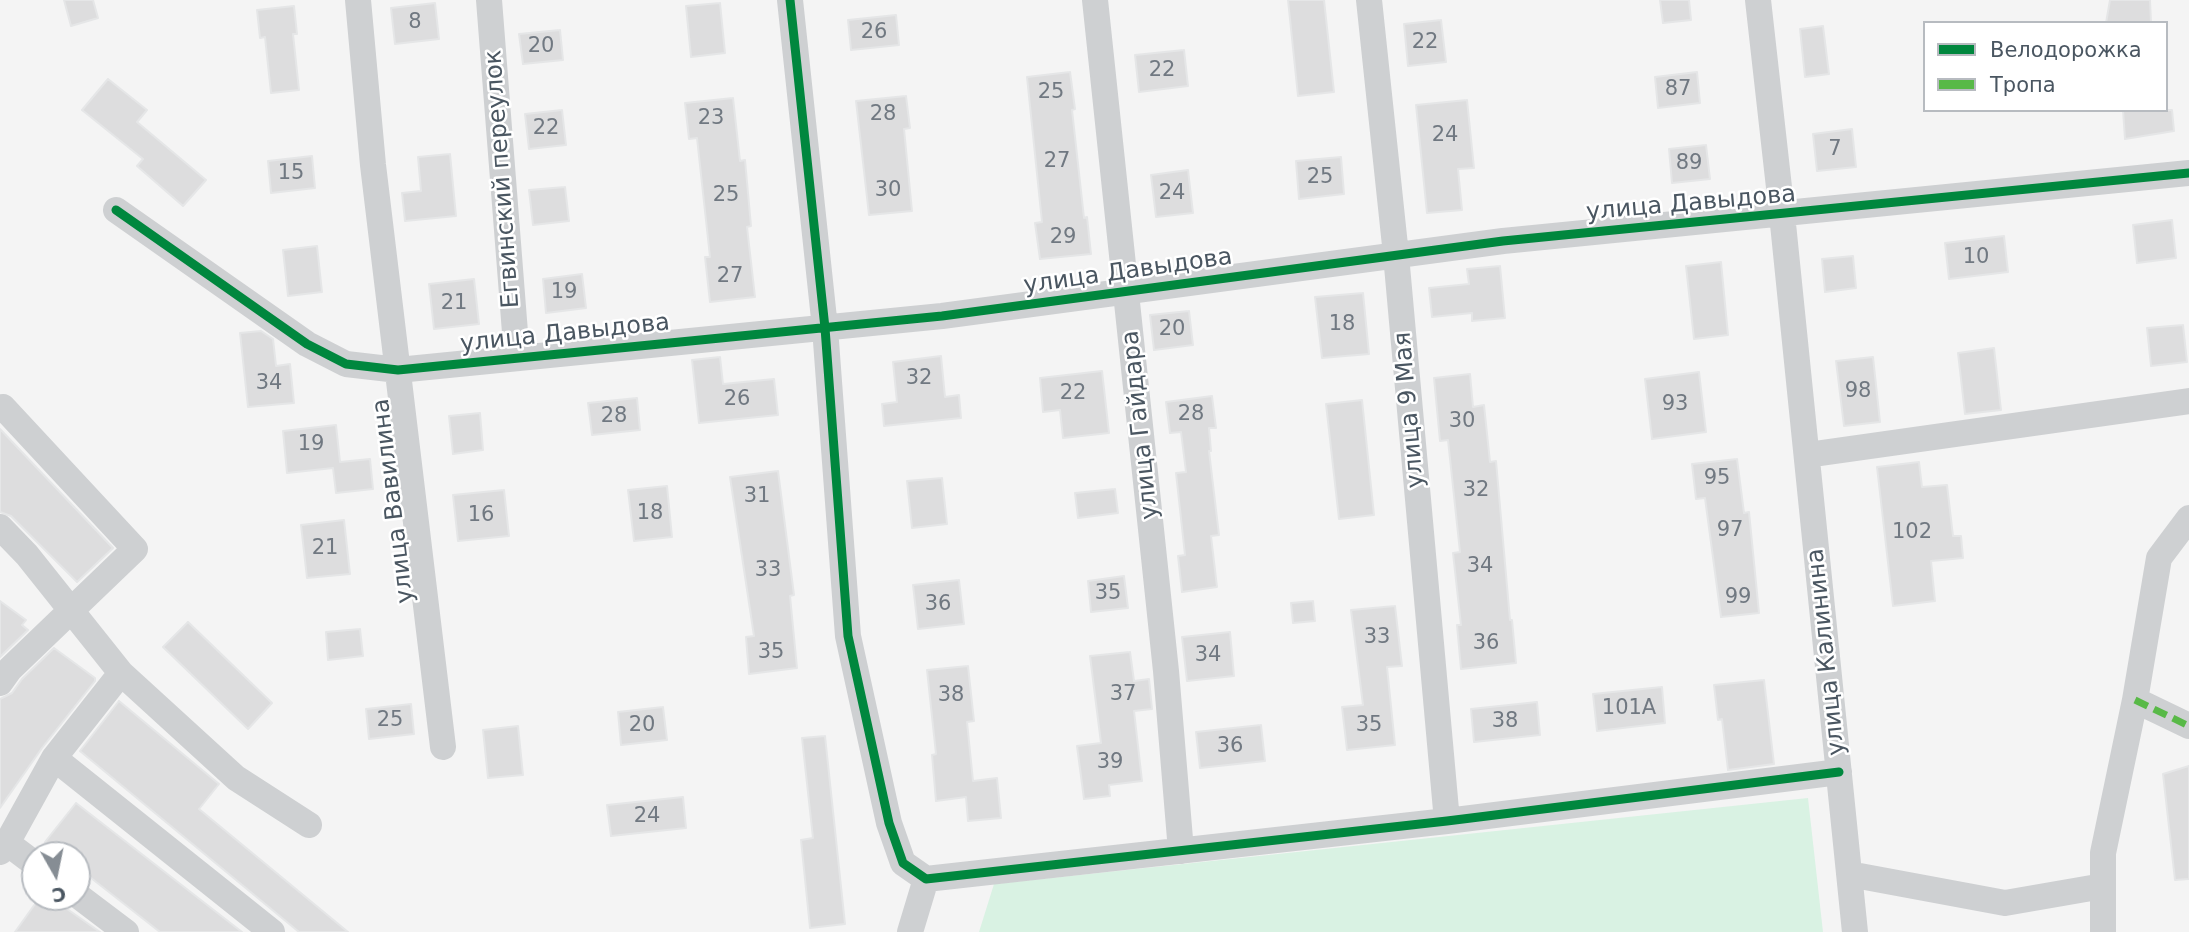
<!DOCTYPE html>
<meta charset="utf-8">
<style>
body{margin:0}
#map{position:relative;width:2189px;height:932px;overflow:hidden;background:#f4f4f4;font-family:"DejaVu Sans",sans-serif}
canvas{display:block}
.legend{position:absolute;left:1923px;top:21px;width:245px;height:91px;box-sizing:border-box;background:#fff;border:2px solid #b7bbc0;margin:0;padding:9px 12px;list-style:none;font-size:21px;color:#4a5661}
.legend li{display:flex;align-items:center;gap:14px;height:35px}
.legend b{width:35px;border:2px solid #b7bbc0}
.north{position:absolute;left:21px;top:841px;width:70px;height:70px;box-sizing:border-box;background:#fff;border:2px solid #b7bbc0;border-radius:50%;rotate:171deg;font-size:19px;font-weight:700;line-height:28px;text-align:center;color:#4a5661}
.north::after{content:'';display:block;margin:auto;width:24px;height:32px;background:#868d94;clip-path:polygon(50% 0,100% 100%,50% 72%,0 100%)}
</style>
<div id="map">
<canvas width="2189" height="932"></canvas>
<ul class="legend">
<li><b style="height:9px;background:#00873e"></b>Велодорожка</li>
<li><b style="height:9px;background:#58b947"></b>Тропа</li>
</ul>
<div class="north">С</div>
</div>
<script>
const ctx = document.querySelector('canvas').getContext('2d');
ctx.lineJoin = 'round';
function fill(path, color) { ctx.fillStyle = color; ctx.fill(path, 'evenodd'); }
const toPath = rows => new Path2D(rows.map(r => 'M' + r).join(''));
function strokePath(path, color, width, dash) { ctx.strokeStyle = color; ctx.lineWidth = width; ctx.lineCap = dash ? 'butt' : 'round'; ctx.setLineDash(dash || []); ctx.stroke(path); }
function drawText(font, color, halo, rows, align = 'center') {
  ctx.font = font + ' "DejaVu Sans",sans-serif'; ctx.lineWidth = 5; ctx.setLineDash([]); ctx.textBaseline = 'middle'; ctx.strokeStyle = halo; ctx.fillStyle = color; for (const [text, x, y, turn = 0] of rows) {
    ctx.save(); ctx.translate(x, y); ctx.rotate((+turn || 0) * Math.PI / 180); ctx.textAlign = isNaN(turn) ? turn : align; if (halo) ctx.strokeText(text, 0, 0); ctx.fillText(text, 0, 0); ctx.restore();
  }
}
const green = toPath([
 [1808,798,1823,932,979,932,994,884]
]);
const building = toPath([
 [64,0,93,0,98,18,71,26,64,0],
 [1288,0,1324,0,1334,92,1298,96,1288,0],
 [1660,0,1689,0,1691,20,1663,23,1660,0],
 [2110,0,2150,0,2151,23,2106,23,2110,0],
 [435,3,439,39,395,44,391,8,435,3],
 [720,3,725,53,691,57,686,6,720,3],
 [294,6,297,34,293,34,299,90,271,93,265,37,260,38,257,10,294,6],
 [896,15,899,45,851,50,848,20,896,15],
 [1441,20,1446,62,1408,66,1404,24,1441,20],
 [1823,26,1829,74,1805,77,1800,29,1823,26],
 [560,30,563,60,523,64,519,34,560,30],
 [1184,50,1188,86,1139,92,1135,55,1184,50],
 [1070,72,1075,109,1072,110,1084,218,1087,217,1091,254,1040,259,1035,223,1042,222,1027,77,1070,72],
 [1697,72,1700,103,1658,108,1655,77,1697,72],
 [108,79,147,110,137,122,206,180,183,206,137,166,143,159,82,110,108,79],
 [906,96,910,128,904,129,912,211,869,215,856,101,906,96],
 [733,98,740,161,745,160,751,226,747,227,755,297,710,302,705,257,710,257,697,138,689,139,685,103,733,98],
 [1467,100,1474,168,1458,169,1462,210,1427,213,1416,105,1467,100],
 [562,110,566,145,529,149,525,114,562,110],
 [2123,110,2172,110,2174,131,2125,139,2123,110],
 [1852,129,1856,167,1817,171,1813,134,1852,129],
 [1706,145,1710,179,1672,183,1669,149,1706,145],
 [450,154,456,216,405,221,402,193,421,191,418,157,450,154],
 [312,156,315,188,271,193,268,161,312,156],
 [1341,157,1344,194,1299,199,1296,161,1341,157],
 [1188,170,1193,213,1156,217,1151,175,1188,170],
 [565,187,569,221,533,225,529,190,565,187],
 [2172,220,2176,258,2137,263,2133,225,2172,220],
 [2004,236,2008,272,1949,279,1945,243,2004,236],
 [317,246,322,292,288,296,283,250,317,246],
 [1853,256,1856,288,1825,292,1822,259,1853,256],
 [1721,262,1728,335,1694,339,1686,266,1721,262],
 [1500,266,1505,318,1472,321,1472,313,1432,317,1429,288,1469,284,1467,269,1500,266],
 [582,274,586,308,546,313,543,279,582,274],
 [474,279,479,324,434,329,429,284,474,279],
 [1363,293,1369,354,1322,358,1315,297,1363,293],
 [1189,311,1193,345,1154,350,1150,315,1189,311],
 [2183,325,2187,362,2151,366,2147,328,2183,325],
 [261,331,273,339,276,366,290,364,294,403,248,407,240,333,261,331],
 [1994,348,2001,410,1965,414,1958,353,1994,348],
 [941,356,945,397,959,395,961,418,884,426,882,404,897,402,893,362,941,356],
 [720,357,723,384,774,379,778,415,699,423,692,360,720,357],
 [1873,357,1880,422,1844,426,1836,361,1873,357],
 [1102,371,1109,433,1063,438,1060,410,1043,412,1040,378,1102,371],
 [1699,372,1706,432,1652,439,1645,379,1699,372],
 [1470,374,1473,407,1484,405,1490,462,1496,461,1510,620,1512,620,1516,663,1461,669,1457,625,1461,625,1453,553,1460,552,1448,440,1440,441,1434,378,1470,374],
 [1212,396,1216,428,1209,428,1211,451,1209,451,1219,535,1211,536,1217,587,1182,592,1178,556,1185,555,1176,473,1186,472,1181,432,1170,433,1166,402,1212,396],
 [637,398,640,430,592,435,588,403,637,398],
 [1362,400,1374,515,1339,519,1326,404,1362,400],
 [480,413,483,450,453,454,449,416,480,413],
 [336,425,340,462,370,459,373,489,336,493,333,468,287,473,283,431,336,425],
 [0,429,113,548,77,582,11,516,0,512,0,429],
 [1737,459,1744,513,1749,512,1759,613,1721,617,1705,498,1696,499,1692,464,1737,459],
 [1919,462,1922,487,1947,485,1953,536,1961,536,1963,558,1931,561,1935,601,1893,606,1877,467,1919,462],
 [778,471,794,595,790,596,797,668,749,674,746,637,754,636,730,477,778,471],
 [942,478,947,524,912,528,907,481,942,478],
 [667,486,672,537,634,541,628,490,667,486],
 [1115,489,1118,513,1078,518,1075,493,1115,489],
 [504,490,509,536,458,541,453,495,504,490],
 [344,520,350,574,307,578,301,525,344,520],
 [1124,576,1128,608,1091,612,1088,581,1124,576],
 [959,580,964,624,918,629,913,585,959,580],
 [0,601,26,620,22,625,28,630,0,657,0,601],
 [1313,601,1315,621,1293,623,1291,603,1313,601],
 [1395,606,1402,666,1387,667,1395,745,1347,750,1342,707,1363,705,1351,610,1395,606],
 [188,622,272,703,248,729,163,647,188,622],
 [360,629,363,656,328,660,326,632,360,629],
 [1230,632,1234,676,1187,681,1182,637,1230,632],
 [54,648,95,678,95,681,42,748,0,808,0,699,12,693,22,679,54,648],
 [1130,652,1134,681,1149,679,1152,709,1134,711,1142,781,1109,785,1110,796,1084,799,1077,746,1101,743,1090,656,1130,652],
 [968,666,974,721,967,722,973,781,997,778,1001,818,968,821,966,797,936,801,932,755,936,754,927,670,968,666],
 [1764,680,1774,764,1728,770,1722,719,1718,720,1714,685,1764,680],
 [1662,687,1665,723,1597,731,1593,694,1662,687],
 [119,701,219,784,199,809,348,932,299,932,80,751,119,701],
 [1537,702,1540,735,1474,742,1471,709,1537,702],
 [411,704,414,734,369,739,366,709,411,704],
 [663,707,667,740,621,745,618,712,663,707],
 [1261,725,1265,761,1200,768,1196,732,1261,725],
 [518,726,523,775,488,778,483,730,518,726],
 [825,736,845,924,810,928,801,840,813,838,802,738,825,736],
 [2189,766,2189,879,2175,880,2163,774,2189,766],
 [683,797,686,828,611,836,607,805,683,797],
 [76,803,242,932,160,932,77,867,77,855,61,855,45,842,76,803],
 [40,897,50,897,100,932,15,932,40,897]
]);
const minor = toPath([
 [358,0,373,165,443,747],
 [489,0,517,358],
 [790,0,825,328,848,636,889,823,903,863,926,879],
 [1095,0,1166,671,1181,851],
 [1369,0,1396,255,1447,821],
 [1758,0,1782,214,1855,932],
 [116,210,307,344,346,364,398,370,942,316,1503,241,2189,173],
 [1807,455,2189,401],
 [0,527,27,555,121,673],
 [0,683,10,669,135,549,3,407],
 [2135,700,2189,726],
 [54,758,121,673,236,778,309,825],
 [7,843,54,758,272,932],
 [0,852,7,843,35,864],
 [1849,874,2005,903,2103,886],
 [926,879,1447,821,1839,772],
 [77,895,126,932],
 [910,932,926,879],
 [2103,932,2103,853,2135,700,2159,558,2189,518]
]);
const quiet = toPath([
 [2135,700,2189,726]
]);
const cycleway = toPath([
 [790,0,825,328,848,636,889,823,903,863,926,879,1447,821,1839,772],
 [116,210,307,344,346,364,398,370,942,316,1503,241,2189,173]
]);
const numberNames = [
 ["8",415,23],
 ["26",874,33],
 ["22",1425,43],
 ["20",541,47],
 ["22",1162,71],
 ["87",1678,90],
 ["25",1051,93],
 ["28",883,115],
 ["23",711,119],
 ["22",546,129],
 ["24",1445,136],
 ["7",1835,150],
 ["27",1057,162],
 ["89",1689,164],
 ["15",291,174],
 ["25",1320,178],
 ["30",888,191],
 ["24",1172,194],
 ["25",726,196],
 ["29",1063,238],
 ["10",1976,258],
 ["27",730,277],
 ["19",564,293],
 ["21",454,304],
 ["18",1342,325],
 ["20",1172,330],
 ["32",919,379],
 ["34",269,384],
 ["98",1858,392],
 ["22",1073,394],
 ["26",737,400],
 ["93",1675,405],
 ["28",1191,415],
 ["28",614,417],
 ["30",1462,422],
 ["19",311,445],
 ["95",1717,479],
 ["32",1476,491],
 ["31",757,497],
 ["18",650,514],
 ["16",481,516],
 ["97",1730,531],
 ["102",1912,533],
 ["21",325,549],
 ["34",1480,567],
 ["33",768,571],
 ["35",1108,594],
 ["99",1738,598],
 ["36",938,605],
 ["33",1377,638],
 ["36",1486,644],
 ["35",771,653],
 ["34",1208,656],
 ["37",1123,695],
 ["38",951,696],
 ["101А",1629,709],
 ["25",390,721],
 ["38",1505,722],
 ["20",642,726],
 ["35",1369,726],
 ["36",1230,747],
 ["39",1110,763],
 ["24",647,817]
];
const streetNames = [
 ["Егвинский переулок",503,179,-94],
 ["улица Давыдова",1691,204,-5],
 ["улица Давыдова",1128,272,-8],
 ["улица Давыдова",565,334,-6],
 ["улица 9 Мая",1410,410,-95],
 ["улица Гайдара",1141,425,-96],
 ["улица Вавилина",394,501,-97],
 ["улица Калинина",1827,652,-96]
];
fill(green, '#d9f2e3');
fill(building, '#ddddde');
strokePath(building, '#e5e6e7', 2);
strokePath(minor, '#ced0d2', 26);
strokePath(quiet, '#58b947', 7, [14, 7]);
strokePath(cycleway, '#00873e', 9);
drawText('21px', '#707881', null, numberNames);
drawText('24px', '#4a5661', '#fff', streetNames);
</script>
